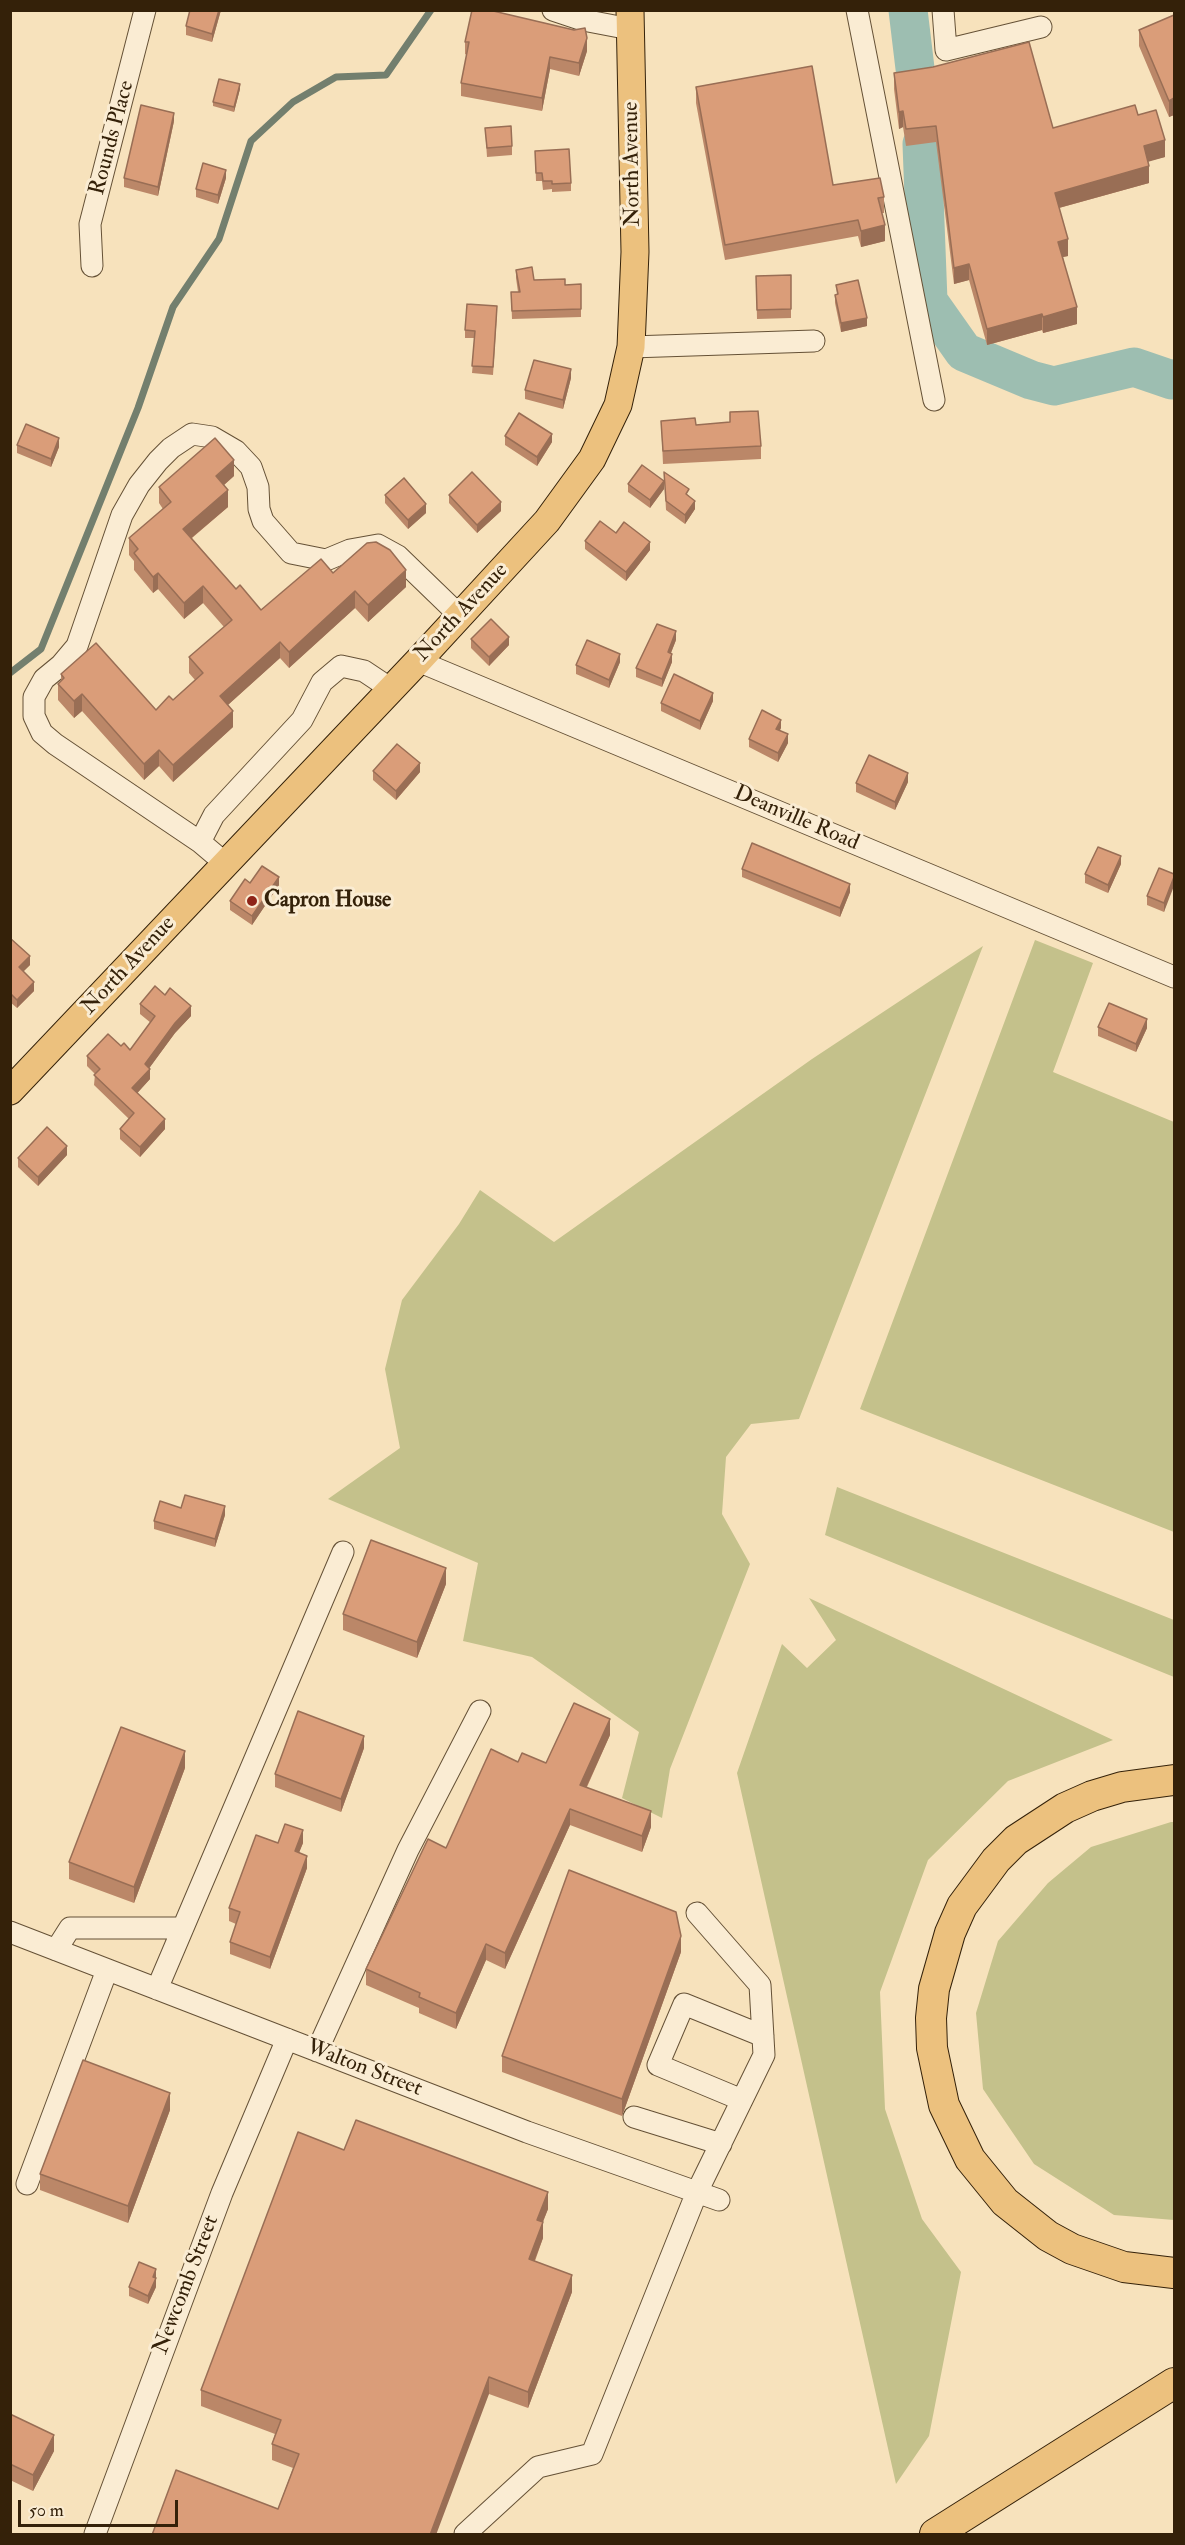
<!DOCTYPE html>
<style>
body{margin:0}
#map{position:relative;width:1185px;height:2545px;overflow:hidden;background:#f7e2bc;font-family:"IM FELL Double Pica",serif}
canvas{display:block}
.frame{position:absolute;inset:0;border:12px solid #342109;pointer-events:none}
.scale{position:absolute;left:18px;top:2500px;width:160px;height:27px;box-sizing:border-box;border:3px solid #342109;border-top:0;padding-left:8px;font-size:18px;line-height:21px;white-space:nowrap;color:#342109;-webkit-text-stroke:4px #faecd3;paint-order:stroke}
</style>
<div id="map">
<canvas width="1185" height="2545"></canvas>
<div class="frame"></div>
<div class="scale">50 m</div>
</div>
<script>
const ctx = document.querySelector('canvas').getContext('2d');
ctx.lineJoin = 'round';
function fill(path, color) { ctx.fillStyle = color; ctx.fill(path, 'evenodd'); }
const toPath = rows => new Path2D(rows.map(r => 'M' + r).join(''));
function strokePath(path, color, width, dash) { ctx.strokeStyle = color; ctx.lineWidth = width; ctx.lineCap = dash ? 'butt' : 'round'; ctx.setLineDash(dash || []); ctx.stroke(path); }
function drawText(font, color, halo, rows, align = 'center') {
  ctx.font = font + ' "IM FELL Double Pica",serif'; ctx.lineWidth = 6; ctx.setLineDash([]); ctx.textBaseline = 'middle'; ctx.strokeStyle = halo; ctx.fillStyle = color; for (const [text, x, y, turn = 0] of rows) {
    ctx.save(); ctx.translate(x, y); ctx.rotate((+turn || 0) * Math.PI / 180); ctx.textAlign = isNaN(turn) ? turn : align; if (halo) ctx.strokeText(text, 0, 0); ctx.fillText(text, 0, 0); ctx.restore();
  }
}
const green = toPath([
 [1035,940,1093,963,1053,1072,1174,1122,1174,1532,860,1409],
 [983,946,799,1419,751,1424,726,1457,722,1514,750,1564,670,1769,662,1818,622,1798,639,1732,532,1657,463,1641,478,1563,328,1499,400,1448,385,1369,402,1300,459,1224,480,1190,554,1242,812,1059],
 [837,1487,1174,1620,1174,1677,825,1535],
 [809,1598,1113,1740,1008,1781,928,1860,880,1992,885,2109,922,2219,961,2272,929,2436,896,2484,737,1773,782,1644,807,1668,836,1640],
 [1171,1822,1174,1822,1174,2220,1114,2215,1034,2164,983,2089,976,2013,998,1941,1048,1883,1091,1847]
]);
const stream = toPath([
 [10,673,41,649,138,408,173,307,219,239,251,141,293,102,336,77,386,75,431,10]
]);
const river = toPath([
 [908,10,917,85],
 [922,144,928,301,964,352,1031,380,1054,386,1134,367,1172,380,1174,379]
]);
const minor = toPath([
 [553,10,583,20,630,29],
 [857,10,934,400],
 [943,10,946,50,1041,27],
 [92,266,90,224,145,10],
 [631,347,814,341],
 [418,661,1174,977],
 [200,842,214,815,302,720,322,682,341,666,364,671,391,689],
 [226,864,200,842,55,744,42,733,34,716,34,697,44,679,61,665,77,646,122,515,139,485,158,461,171,448,192,434,212,437,236,451,251,467,258,487,259,509,263,521,291,553,326,560,350,550,378,545,398,556,459,615],
 [10,1932,527,2132,719,2200],
 [56,1950,70,1928,183,1928],
 [157,1989,343,1552],
 [317,2051,408,1850,480,1711],
 [742,2100,658,2065,684,2004,763,2036],
 [634,2117,721,2144],
 [27,2184,107,1970],
 [95,2534,222,2193,287,2039],
 [465,2534,538,2467,592,2454,697,2192,764,2055,760,1985,697,1913]
]);
const major = toPath([
 [10,1091,418,661,547,521,592,459,618,405,631,347,635,252,630,10]
]);
const highway = toPath([
 [1174,1780,1122,1787,1092,1796,1065,1808,1016,1840,996,1860,962,1906,950,1933,934,1989,931,2018,932,2048,944,2105,970,2159,1005,2202,1048,2236,1072,2249,1124,2267,1174,2273],
 [935,2534,1174,2383]
]);
const wall = toPath([
 [190,10,221,10,212,42,186,35,186,26],
 [1174,15,1174,115,1169,117,1139,46,1139,30],
 [465,42,587,51,579,76,550,69,542,111,461,96,461,83,467,55,465,54],
 [894,73,1053,128,1138,115,1165,157,1148,161,1149,183,1059,208,1068,256,1063,257,1077,324,1043,333,1042,330,987,345,969,280,954,284,936,142,906,146,903,127,899,129,894,89],
 [696,87,833,185,884,197,884,213,882,213,885,241,861,247,858,236,725,260,696,103],
 [240,89,234,112,213,106,213,102],
 [174,121,158,196,124,187,124,178],
 [485,128,512,146,512,155,487,157],
 [535,151,571,183,571,191,552,192,552,189,543,190,542,181,536,181],
 [226,178,218,204,196,197,196,189],
 [516,270,534,280,565,285,581,284,581,317,512,319,511,292,518,292,516,278],
 [791,275,791,318,757,319,756,276],
 [836,285,867,326,841,332,835,303,835,295,837,294],
 [497,314,493,375,472,373,475,338,465,338,465,330],
 [571,378,563,409,525,399,525,390],
 [730,412,761,446,761,459,663,464,661,421,696,425,730,422],
 [505,436,552,442,537,466,505,445],
 [17,445,59,447,51,467,17,453],
 [664,472,689,496,695,509,685,524,666,510],
 [234,476,224,485,228,507,192,538,236,589,261,610,333,573,406,587,368,622,355,608,289,668,280,658,228,705,233,727,173,782,159,766,144,780,82,711,74,718,58,700,58,684,61,682,61,674,156,710,173,700,195,680,189,673,189,657,224,627,203,603,184,619,158,589,153,593,134,570,134,561,129,555,129,538,163,509,159,503,159,487],
 [628,484,664,489,650,508,628,492],
 [385,495,426,513,408,529,385,503],
 [449,495,501,511,477,533,449,503],
 [616,533,650,550,626,581,585,549,585,541],
 [471,639,509,645,489,666,471,648],
 [676,640,671,653,672,662,662,687,636,677,636,668],
 [620,662,609,688,576,674,576,665],
 [713,701,700,730,661,711,661,703],
 [781,728,780,730,788,743,778,762,749,747,749,739],
 [373,771,420,772,396,800,373,780],
 [908,782,895,810,856,792,856,783],
 [1121,864,1108,893,1085,883,1085,874],
 [742,869,850,892,840,917,742,877],
 [1174,874,1164,912,1147,905,1147,896],
 [250,883,279,885,252,925,230,910,230,901],
 [10,938,30,965,23,971,34,991,17,1008,10,1002],
 [140,1004,191,1016,175,1033,149,1068,150,1079,137,1093,165,1129,140,1157,120,1139,120,1129,129,1119,94,1085,95,1074,87,1066,87,1056,121,1046,130,1050,151,1023,140,1014],
 [1098,1027,1147,1028,1136,1052,1098,1036],
 [67,1155,38,1186,18,1167,18,1158],
 [181,1508,225,1515,215,1547,154,1529,154,1521],
 [446,1584,417,1658,343,1630,343,1614],
 [610,1735,587,1787,651,1827,642,1852,570,1825,505,1969,486,1960,456,2029,419,2013,419,2008,366,1985,366,1969,446,1848,546,1763],
 [364,1748,341,1812,275,1787,275,1774],
 [185,1768,134,1903,69,1879,69,1862],
 [278,1843,303,1843,299,1852,307,1868,270,1969,230,1954,230,1942,236,1924,229,1921,229,1908],
 [681,1952,622,2116,502,2072,502,2056],
 [170,2110,128,2223,40,2190,40,2174],
 [344,2150,548,2209,543,2222,543,2238,535,2261,572,2292,528,2408,489,2394,278,2509,293,2468,272,2460,272,2444,275,2434,201,2406,201,2390],
 [156,2278,156,2287,148,2304,129,2296,129,2287],
 [10,2414,54,2451,33,2491,10,2480]
]);
const shadedWall = toPath([
 [219,10,221,10,212,42,212,34],
 [587,38,587,51,579,76,579,63],
 [550,57,550,69,542,111,542,98],
 [240,84,240,89,234,112,234,107],
 [1174,98,1174,115,1169,117,1169,101],
 [903,111,903,127,899,129,899,112],
 [174,113,174,121,158,196,158,187],
 [1165,140,1165,157,1144,163,1144,146],
 [1149,166,1149,183,1055,209,1055,193],
 [226,170,226,178,218,204,218,195],
 [885,225,885,241,861,247,861,231],
 [1068,239,1068,256,1058,258,1058,242],
 [969,264,969,280,954,284,954,268],
 [1077,307,1077,324,1043,333,1043,317],
 [1042,314,1042,330,987,345,987,329],
 [867,318,867,326,841,332,841,323],
 [571,369,571,378,563,409,563,400],
 [552,434,552,442,537,466,537,457],
 [59,438,59,447,51,467,51,459],
 [234,460,234,476,216,492,216,476],
 [664,481,664,489,650,508,650,500],
 [228,490,228,507,183,545,183,529],
 [695,501,695,509,685,524,685,515],
 [501,502,501,511,477,533,477,525],
 [426,504,426,513,408,529,408,520],
 [650,542,650,550,626,581,626,572],
 [406,570,406,587,368,622,368,605],
 [158,573,158,589,153,593,153,577],
 [203,586,203,603,184,619,184,603],
 [355,591,355,608,289,668,289,652],
 [676,631,676,640,668,660,668,652],
 [509,637,509,645,489,666,489,657],
 [280,642,280,658,220,712,220,696],
 [620,654,620,662,609,688,609,680],
 [672,654,672,662,662,687,662,679],
 [713,693,713,701,700,730,700,721],
 [82,694,82,711,74,718,74,701],
 [233,711,233,727,173,782,173,765],
 [781,720,781,728,776,737,776,729],
 [788,734,788,743,778,762,778,753],
 [159,750,159,766,144,780,144,764],
 [420,763,420,772,396,800,396,791],
 [908,773,908,782,895,810,895,802],
 [1121,856,1121,864,1108,893,1108,885],
 [279,877,279,885,252,925,252,916],
 [1174,877,1174,886,1164,912,1164,903],
 [850,884,850,892,840,917,840,908],
 [30,956,30,965,19,976,19,967],
 [34,982,34,991,17,1008,17,1000],
 [191,1006,191,1016,175,1033,145,1074,145,1064,175,1023],
 [1147,1019,1147,1028,1136,1052,1136,1044],
 [150,1069,150,1079,132,1099,132,1088],
 [165,1119,165,1129,140,1157,140,1147],
 [67,1146,67,1155,38,1186,38,1177],
 [225,1506,225,1515,215,1547,215,1539],
 [446,1568,446,1584,417,1658,417,1642],
 [610,1719,610,1735,580,1801,580,1785],
 [364,1736,364,1748,341,1812,341,1799],
 [185,1751,185,1768,134,1903,134,1887],
 [570,1809,570,1825,505,1969,505,1953],
 [651,1811,651,1827,642,1852,642,1836],
 [303,1830,303,1843,295,1863,295,1851],
 [307,1856,307,1868,270,1969,270,1957],
 [681,1936,681,1952,622,2116,622,2099],
 [486,1944,486,1960,456,2029,456,2013],
 [170,2093,170,2110,128,2223,128,2206],
 [548,2192,548,2209,537,2236,537,2220],
 [543,2222,543,2238,529,2275,529,2259],
 [156,2269,156,2287,148,2304,148,2296,153,2277],
 [572,2275,572,2292,528,2408,528,2392],
 [489,2377,489,2394,436,2535,430,2535],
 [54,2435,54,2451,33,2491,33,2475]
]);
const building = toPath([
 [190,10,219,10,212,34,186,26,190,10],
 [472,10,489,10,574,30,585,28,587,38,579,63,550,57,542,98,461,83,469,42,465,42,472,10],
 [1174,15,1174,98,1169,101,1139,30,1174,15],
 [1029,42,1053,128,1135,105,1138,115,1156,110,1165,140,1144,146,1149,166,1055,193,1068,239,1058,242,1077,307,1043,317,1042,314,987,329,969,264,954,268,936,126,906,129,903,111,899,112,894,73,933,67,1029,42],
 [812,66,833,185,880,178,884,197,878,198,885,225,861,231,858,220,725,245,696,87,812,66],
 [219,79,240,84,234,107,213,102,219,79],
 [141,105,174,113,158,187,124,178,141,105],
 [511,126,512,146,487,148,485,128,511,126],
 [569,149,571,183,552,184,552,181,543,181,542,173,536,173,535,151,569,149],
 [203,163,226,170,218,195,196,189,203,163],
 [532,267,534,280,565,279,565,285,581,284,581,309,512,311,511,292,520,292,516,270,532,267],
 [791,275,791,309,757,310,756,276,791,275],
 [858,280,867,318,841,323,835,295,838,294,836,285,858,280],
 [467,304,497,306,493,367,472,366,475,331,465,330,467,304],
 [534,360,571,369,563,400,525,390,534,360],
 [758,411,761,446,663,451,661,421,695,418,696,425,730,422,730,412,758,411],
 [519,413,552,434,537,457,505,436,519,413],
 [26,424,59,438,51,459,17,445,26,424],
 [215,438,234,460,216,476,228,490,183,529,236,589,240,585,261,610,321,559,333,573,367,543,376,542,390,550,406,570,368,605,355,591,289,652,280,642,220,696,233,711,173,765,159,750,144,764,82,694,74,701,58,684,64,678,61,674,96,643,156,710,169,696,173,700,203,673,189,657,232,620,203,586,184,603,158,573,153,577,134,553,138,549,129,538,171,502,159,487,215,438],
 [642,465,664,481,650,500,628,484,642,465],
 [472,472,501,502,477,525,449,495,472,472],
 [664,472,689,489,686,494,695,501,685,515,666,501,664,472],
 [404,478,426,504,408,520,385,495,404,478],
 [600,521,616,533,624,522,650,542,626,572,585,541,600,521],
 [491,619,509,637,489,657,471,639,491,619],
 [657,624,676,631,668,652,672,654,662,679,636,668,657,624],
 [587,640,620,654,609,680,576,665,587,640],
 [674,674,713,693,700,721,661,703,674,674],
 [762,710,781,720,776,729,788,734,778,753,749,739,762,710],
 [397,744,420,763,396,791,373,771,397,744],
 [869,755,908,773,895,802,856,783,869,755],
 [752,843,850,884,840,908,742,869,752,843],
 [1098,847,1121,856,1108,885,1085,874,1098,847],
 [262,866,279,877,252,916,230,901,245,879,250,883,262,866],
 [1159,868,1174,874,1174,877,1164,903,1147,896,1159,868],
 [10,938,30,956,19,967,34,982,17,1000,10,993,10,938],
 [155,986,165,995,170,988,191,1006,175,1023,145,1064,150,1069,132,1088,165,1119,140,1147,120,1129,134,1113,94,1075,100,1069,87,1056,108,1034,121,1046,124,1043,130,1050,155,1016,140,1004,155,986],
 [1109,1003,1147,1019,1136,1044,1098,1027,1109,1003],
 [47,1127,67,1146,38,1177,18,1158,47,1127],
 [185,1495,225,1506,215,1539,154,1521,160,1501,181,1508,185,1495],
 [371,1540,446,1568,417,1642,343,1614,371,1540],
 [574,1703,610,1719,580,1785,651,1811,642,1836,570,1809,505,1953,486,1944,456,2013,419,1997,420,1993,366,1969,428,1839,446,1848,491,1749,518,1762,522,1753,546,1763,574,1703],
 [298,1711,364,1736,341,1799,275,1774,298,1711],
 [121,1727,185,1751,134,1887,69,1862,121,1727],
 [285,1824,303,1830,295,1851,307,1856,270,1957,230,1942,240,1912,229,1908,256,1835,278,1843,285,1824],
 [569,1870,676,1912,681,1936,622,2099,502,2056,569,1870],
 [83,2060,170,2093,128,2206,40,2174,83,2060],
 [356,2120,548,2192,537,2220,543,2222,529,2259,572,2275,528,2392,489,2377,430,2535,152,2535,176,2470,278,2509,299,2454,272,2444,281,2420,201,2390,298,2132,344,2150,356,2120],
 [139,2262,156,2269,153,2277,156,2278,148,2296,129,2287,139,2262],
 [10,2414,54,2435,33,2475,10,2464,10,2414]
]);
const markers = [
 [252,901,6,"#8f2418"]
];
const streetNames = [
 ["Rounds Place",113,138,-75],
 ["North Avenue",633,164,-91],
 ["North Avenue",462,613,-47],
 ["Deanville Road",796,819,23],
 ["North Avenue",129,966,-47],
 ["Walton Street",364,2069,21],
 ["Newcomb Street",187,2285,-69]
];
const poiNames = [
 ["Capron House",264,901]
];
fill(green, '#c4c18b');
strokePath(stream, '#737f6e', 7);
strokePath(river, '#9dbeb1', 39);
strokePath(minor, '#655136', 23);
strokePath(major, '#342109', 29);
strokePath(highway, '#342109', 32);
strokePath(minor, '#faecd3', 21);
strokePath(major, '#ecc17e', 27);
strokePath(highway, '#ecc17e', 30);
fill(wall, '#bb8768');
fill(shadedWall, '#996e55');
fill(building, '#da9d79');
strokePath(building, '#996e55', 1.5);
for (const [x, y, r, color] of markers) { const dot = new Path2D(); dot.arc(x, y, r, 0, 2 * Math.PI); ctx.fillStyle = color; ctx.fill(dot); strokePath(dot, '#faecd3', 2); }
drawText('22px', '#342109', '#faecd3', streetNames);
drawText('bold 22px', '#342109', '#faecd3', poiNames, 'left');
</script>
